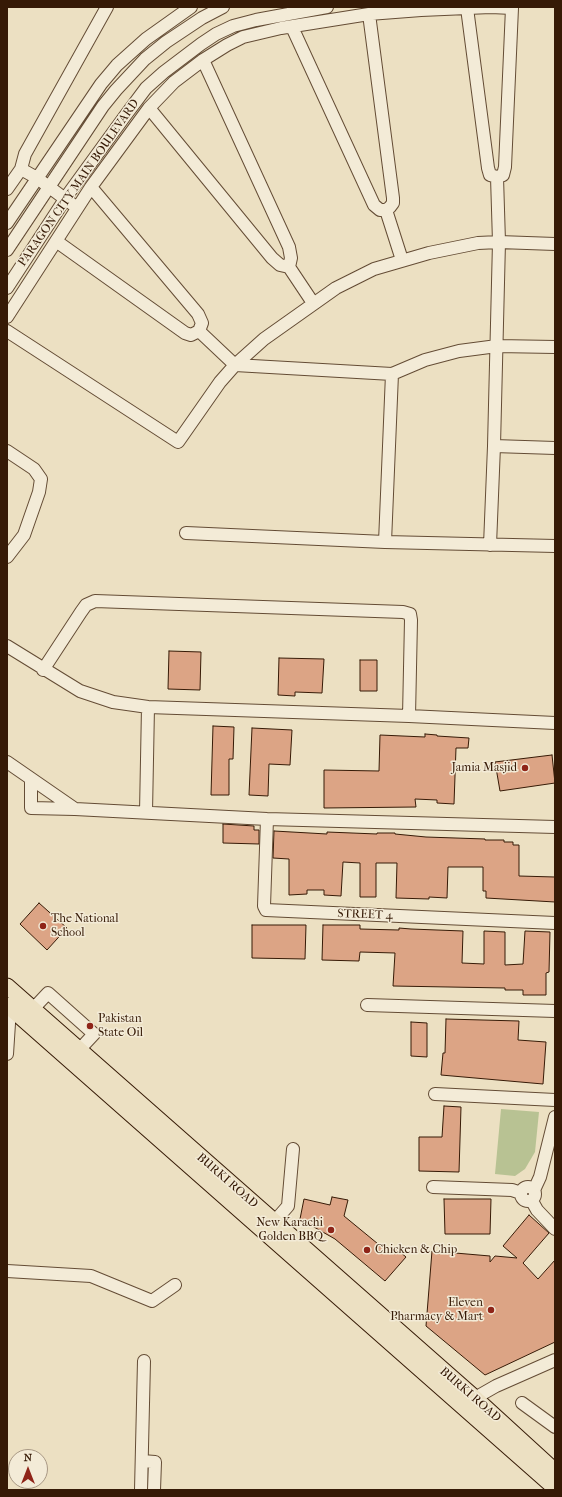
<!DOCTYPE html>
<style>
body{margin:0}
#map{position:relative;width:562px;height:1497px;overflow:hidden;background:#ece0c2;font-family:"IM FELL French Canon",serif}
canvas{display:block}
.frame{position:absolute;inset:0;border:8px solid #361a06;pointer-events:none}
.north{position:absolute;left:8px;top:1449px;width:40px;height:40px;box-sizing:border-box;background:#f3ebd7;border:1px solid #a79783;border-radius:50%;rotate:0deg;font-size:11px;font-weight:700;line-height:16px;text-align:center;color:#361a06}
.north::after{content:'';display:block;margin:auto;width:14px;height:18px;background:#8f2418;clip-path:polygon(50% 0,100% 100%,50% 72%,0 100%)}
</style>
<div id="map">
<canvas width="562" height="1497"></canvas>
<div class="frame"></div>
<div class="north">N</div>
</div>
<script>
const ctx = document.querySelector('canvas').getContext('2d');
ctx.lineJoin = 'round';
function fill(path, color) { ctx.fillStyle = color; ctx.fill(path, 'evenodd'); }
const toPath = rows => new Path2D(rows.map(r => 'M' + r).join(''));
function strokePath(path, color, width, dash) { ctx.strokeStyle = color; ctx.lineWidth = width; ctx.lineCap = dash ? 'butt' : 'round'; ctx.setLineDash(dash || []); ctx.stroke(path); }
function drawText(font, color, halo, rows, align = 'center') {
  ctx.font = font + ' "IM FELL French Canon",serif'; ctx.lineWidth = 3; ctx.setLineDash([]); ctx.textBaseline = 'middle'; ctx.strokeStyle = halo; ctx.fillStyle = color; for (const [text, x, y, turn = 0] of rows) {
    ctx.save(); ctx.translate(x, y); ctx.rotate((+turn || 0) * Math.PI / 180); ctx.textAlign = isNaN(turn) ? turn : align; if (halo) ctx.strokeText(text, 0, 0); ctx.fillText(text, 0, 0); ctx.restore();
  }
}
const green = toPath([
 [501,1109,539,1112,535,1152,525,1169,515,1176,495,1174]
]);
const building = toPath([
 [169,651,201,652,200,690,168,689,169,651],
 [279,658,324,659,322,693,295,692,295,696,278,695,279,658],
 [360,660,377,660,377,691,360,691,360,660],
 [213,726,234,727,233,759,229,759,229,795,211,795,213,726],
 [252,728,292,730,290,765,269,764,268,796,249,795,252,728],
 [425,734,437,735,437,736,469,738,468,748,456,748,454,804,437,803,437,800,415,799,416,807,324,808,324,770,379,771,380,735,425,737,425,734],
 [552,755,555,783,500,791,495,762,552,755],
 [223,824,254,826,254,830,259,830,259,844,223,843,223,824],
 [274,831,327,834,327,832,377,834,377,833,395,833,395,834,426,837,485,839,485,840,504,840,504,842,513,842,513,845,519,845,519,876,555,877,555,902,486,898,486,891,483,891,483,867,448,867,447,898,429,897,429,899,396,898,397,863,376,863,376,897,360,897,360,863,343,862,341,896,324,895,324,890,307,890,307,894,289,895,289,859,273,858,274,831],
 [39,903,67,928,47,950,20,924,39,903],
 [252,925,306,925,305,959,252,958,252,925],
 [323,925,360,925,360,929,399,930,399,928,411,929,463,931,462,963,484,964,484,931,505,932,505,965,523,964,525,931,550,932,549,972,546,973,546,995,523,995,523,990,505,990,505,988,393,986,395,953,360,952,359,961,322,960,323,925],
 [446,1019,519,1021,518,1040,546,1042,543,1084,441,1075,443,1053,445,1053,446,1019],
 [411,1022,427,1023,427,1057,411,1056,411,1022],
 [444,1106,461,1107,459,1172,419,1171,419,1137,442,1137,444,1106],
 [332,1197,348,1200,344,1216,389,1253,394,1247,406,1257,385,1281,335,1239,300,1219,304,1199,330,1205,332,1197],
 [444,1199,491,1199,490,1234,445,1234,444,1199],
 [529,1215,549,1233,523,1263,538,1279,555,1260,555,1342,485,1375,426,1326,432,1251,490,1256,490,1262,495,1256,517,1258,503,1246,529,1215]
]);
const minor = toPath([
 [292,27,374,205,380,210,386,210,390,207,393,203,393,198,369,14],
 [203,60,289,247,291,258,289,267],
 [149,108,272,258,280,265,289,267,313,303],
 [21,169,37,178,72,204],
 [7,189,21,169,25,154,107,7],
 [386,210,402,260],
 [7,223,101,84,117,65,146,39,191,7],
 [56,241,185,333,191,335,199,331,202,323,198,314,91,187],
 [7,250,103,106,116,90,145,59,166,42,202,18,223,7],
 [7,288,69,193,125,116,146,88,164,72,201,44,216,34,233,26,256,20,327,7],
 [7,317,91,187,149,108,174,82,203,60,227,45,243,37,281,28,369,14,421,10,467,8,491,7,512,8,505,167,503,175,497,177,490,175,488,168,467,8],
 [7,331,178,442,220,382,235,365,264,339,336,288,374,269,429,253,478,243,499,242,555,244],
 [199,331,235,365,392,374,425,360,459,351,497,346,555,347],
 [494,446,555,448],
 [7,451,34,469,41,479,39,492,24,535,7,557],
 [186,533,385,542,555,546],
 [385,542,392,374],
 [490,545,494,446,499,242,497,177],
 [7,646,80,691,113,702,148,707,409,716,555,723],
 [43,670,81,612,86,605,95,601,403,612,410,614,411,620,409,716],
 [7,762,75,809,267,819,555,827],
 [31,779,31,808,75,809],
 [146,812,148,707],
 [267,819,264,906,266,910,555,923],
 [367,1005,555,1011],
 [33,1009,48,993,94,1034,79,1050],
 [7,1054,10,1008],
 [435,1094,555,1100],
 '521 1194a7 7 0 1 1 14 0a7 7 0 1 1-14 0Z',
 [433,1187,512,1190,521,1193],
 [534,1190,540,1177,555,1117],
 [532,1201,537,1210,555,1229],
 [274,1222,288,1206,293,1149],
 [7,1271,91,1276,152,1301,175,1285],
 [522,1403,555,1427],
 [469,1404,475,1398,496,1386,555,1360],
 [142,1461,155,1462,154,1490],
 [141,1490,144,1361]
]);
const major = toPath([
 [7,986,475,1398,555,1471],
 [7,1005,555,1488]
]);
const markers = [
 [525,768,4,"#8f2418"],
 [43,926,4,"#8f2418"],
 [90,1026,4,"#8f2418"],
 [331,1230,4,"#8f2418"],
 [367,1250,4,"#8f2418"],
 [491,1310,4,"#8f2418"]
];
const streetNames = [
 ["PARAGON CITY MAIN BOULEVARD",79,183,-55],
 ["STREET 4",365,915,2],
 ["BURKI ROAD",227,1181,41],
 ["BURKI ROAD",470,1395,41]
];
const poiNames = [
 ["Jamia Masjid",517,768],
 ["The National",51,919,"left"],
 ["School",51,933,"left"],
 ["Pakistan",98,1019,"left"],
 ["State Oil",98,1033,"left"],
 ["New Karachi",323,1223],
 ["Golden BBQ",323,1237],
 ["Chicken & Chip",375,1250,"left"],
 ["Eleven",483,1303],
 ["Pharmacy & Mart",483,1317]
];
fill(green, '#b8c293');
fill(building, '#dca485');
strokePath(building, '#361a06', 1);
strokePath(minor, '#644c35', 14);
strokePath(major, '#361a06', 17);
strokePath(minor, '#f3ebd7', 12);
strokePath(major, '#ece0c2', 15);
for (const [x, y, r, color] of markers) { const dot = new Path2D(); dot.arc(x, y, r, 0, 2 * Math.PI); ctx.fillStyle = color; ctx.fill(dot); strokePath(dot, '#f3ebd7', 1.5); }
drawText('12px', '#361a06', '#f3ebd7', streetNames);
drawText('12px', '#361a06', '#f3ebd7', poiNames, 'right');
</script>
